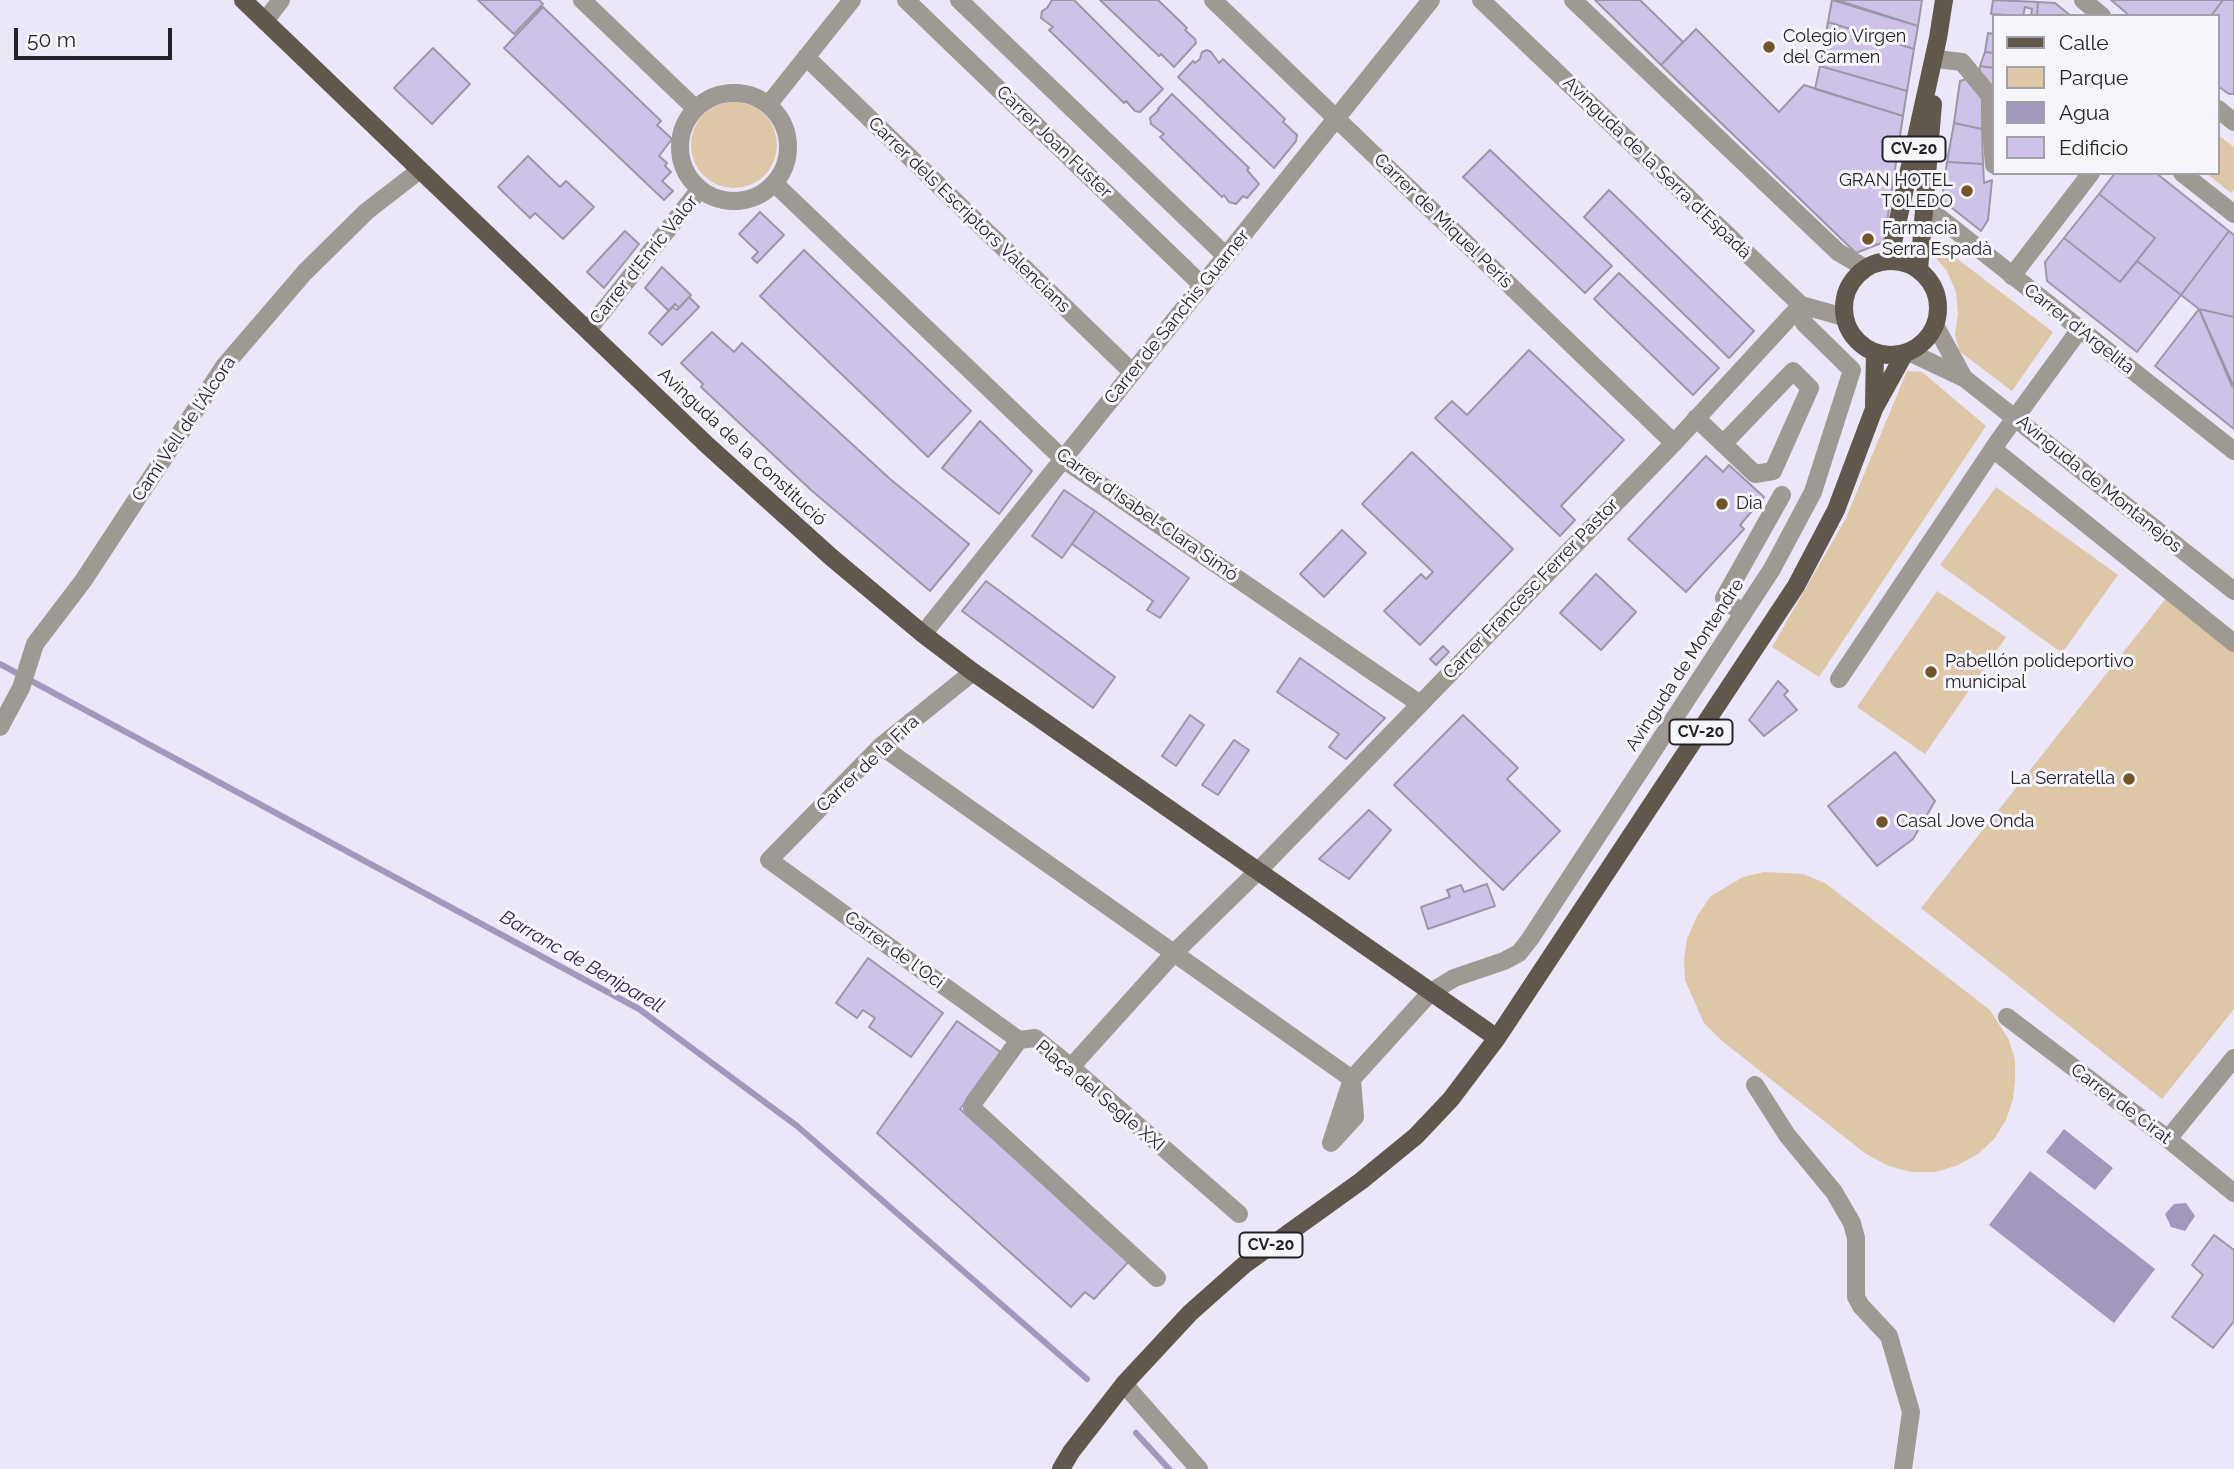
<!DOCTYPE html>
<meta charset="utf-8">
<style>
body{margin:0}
#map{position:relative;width:2234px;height:1469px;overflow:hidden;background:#ebe6f8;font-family:Raleway,sans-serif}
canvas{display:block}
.legend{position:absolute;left:1992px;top:14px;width:228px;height:161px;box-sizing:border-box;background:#f7f5fc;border:2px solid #a3a1a8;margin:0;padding:9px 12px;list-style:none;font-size:21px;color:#242229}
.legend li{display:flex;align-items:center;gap:14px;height:35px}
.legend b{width:35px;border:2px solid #a3a1a8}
.scale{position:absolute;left:14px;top:28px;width:158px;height:32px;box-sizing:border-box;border:4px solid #242229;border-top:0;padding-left:9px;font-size:21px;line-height:24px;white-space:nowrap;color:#242229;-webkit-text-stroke:5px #f7f5fc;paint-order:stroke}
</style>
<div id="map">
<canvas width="2234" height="1469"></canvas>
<ul class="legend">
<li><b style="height:9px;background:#60584c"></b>Calle</li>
<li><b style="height:19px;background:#ddc7a7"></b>Parque</li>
<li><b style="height:19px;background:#a297bc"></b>Agua</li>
<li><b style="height:19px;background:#cec2e9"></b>Edificio</li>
</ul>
<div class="scale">50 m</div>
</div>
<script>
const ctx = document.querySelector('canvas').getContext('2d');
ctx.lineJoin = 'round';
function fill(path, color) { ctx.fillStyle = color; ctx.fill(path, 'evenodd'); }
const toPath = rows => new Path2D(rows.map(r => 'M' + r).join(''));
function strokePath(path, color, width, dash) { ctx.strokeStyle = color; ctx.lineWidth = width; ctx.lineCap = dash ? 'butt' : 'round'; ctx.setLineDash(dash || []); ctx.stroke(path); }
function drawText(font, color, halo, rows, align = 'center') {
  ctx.font = font + ' Raleway,sans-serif'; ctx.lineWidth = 6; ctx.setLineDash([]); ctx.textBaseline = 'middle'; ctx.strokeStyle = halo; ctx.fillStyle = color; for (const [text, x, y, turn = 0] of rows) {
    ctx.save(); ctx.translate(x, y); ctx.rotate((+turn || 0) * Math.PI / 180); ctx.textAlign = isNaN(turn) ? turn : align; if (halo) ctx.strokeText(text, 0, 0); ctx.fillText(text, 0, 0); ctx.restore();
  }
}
const green = toPath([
 '691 145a43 43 0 1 1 86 0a43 43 0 1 1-86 0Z',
 [2218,135,2234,147,2234,190,2231,193,2206,173,2218,173],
 [1934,241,2053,332,2012,391,1959,351,1955,334,1958,314,1956,292,1947,271,1932,253,1931,244],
 [1907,371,1922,372,1986,426,1819,677,1772,647,1846,518],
 [1996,487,2118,575,2062,653,1940,565],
 [1937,591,2006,637,1925,754,1857,707],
 [2167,597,2234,650,2234,1009,2162,1099,1921,908],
 [1764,872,1803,874,1825,883,1990,1010,2009,1040,2015,1060,2015,1080,2013,1099,2006,1120,1994,1139,1978,1154,1958,1165,1936,1172,1911,1172,1889,1166,1866,1154,1722,1041,1704,1023,1685,980,1684,959,1687,939,1697,916,1711,896,1743,877]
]);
const water = toPath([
 [2064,1129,2113,1168,2095,1190,2046,1152],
 [2030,1171,2155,1269,2114,1323,1989,1225],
 [2186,1203,2195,1216,2185,1231,2171,1227,2165,1214,2174,1204]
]);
const stream = toPath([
 [0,664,639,1009,797,1126,1087,1379],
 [1136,1433,1169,1469]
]);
const building = toPath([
 [478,0,539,0,543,4,514,34,478,0],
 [1052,0,1074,0,1163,89,1140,112,1135,111,1126,101,1124,103,1049,30,1053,27,1041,18,1042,11,1047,8,1052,0],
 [1100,0,1158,0,1187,28,1185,30,1195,39,1196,43,1174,67,1161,54,1159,56,1100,0],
 [1595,0,1640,0,1683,42,1661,65,1595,0],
 [1832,0,1918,26,1914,49,1828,22,1832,0],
 [1837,0,1922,0,1918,26,1837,0],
 [1993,0,2038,2,2037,16,2031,16,2032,9,2025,7,2023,16,1991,14,1993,0],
 [2111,0,2223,0,2211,16,2130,16,2111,0],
 [2223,0,2234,0,2234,94,2229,94,2218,86,2218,16,2211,16,2223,0],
 [2038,2,2055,3,2071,16,2037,16,2038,2],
 [543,7,661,121,657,125,672,139,659,156,667,163,665,166,671,172,662,181,673,191,664,200,504,48,543,7],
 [1828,22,1914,49,1907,91,1820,66,1828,22],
 [1696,29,1779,112,1804,85,1903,116,1884,242,1856,253,1661,65,1696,29],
 [1988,33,1994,34,1994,53,1985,52,1988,33],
 [433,48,470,84,432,124,394,88,433,48],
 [1207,50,1211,52,1219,63,1223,59,1285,119,1283,122,1297,135,1296,141,1274,168,1178,77,1193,61,1195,63,1200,59,1202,52,1207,50],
 [1985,52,1994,53,1994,68,1980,66,1985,52],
 [1820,66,1907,91,1903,116,1815,89,1820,66],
 [1980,66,1994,68,1994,85,1989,84,1979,72,1980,66],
 [1970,78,1984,100,1982,129,1954,123,1960,81,1970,78],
 [1172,94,1249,168,1247,170,1259,184,1247,198,1243,196,1236,204,1229,202,1224,195,1222,197,1160,137,1164,134,1151,124,1150,118,1159,110,1158,109,1172,94],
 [1954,123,1982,129,1983,164,1947,162,1954,123],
 [1490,150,1612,266,1585,293,1463,177,1490,150],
 [528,156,560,187,566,181,594,207,563,239,535,213,530,218,498,187,528,156],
 [1947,162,1983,164,1984,183,1992,180,1988,220,1981,231,1942,200,1947,162],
 [2115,173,2156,173,2229,231,2181,295,2137,261,2155,238,2099,194,2115,173],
 [1609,190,1754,331,1729,358,1584,217,1609,190],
 [2099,194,2155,238,2120,282,2064,238,2099,194],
 [760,212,784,235,757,263,752,258,758,252,739,234,760,212],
 [625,231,639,244,604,288,587,272,625,231],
 [2229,231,2234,235,2234,317,2199,309,2181,295,2229,231],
 [2064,238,2120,282,2137,261,2181,295,2137,352,2047,281,2045,262,2064,238],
 [804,250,971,411,928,457,760,296,804,250],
 [662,267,691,295,679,308,675,304,669,311,645,288,662,267],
 [1619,273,1719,368,1693,395,1594,299,1619,273],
 [689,297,699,307,662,345,649,333,672,307,677,310,689,297],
 [2199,309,2234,387,2234,429,2155,366,2199,309],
 [2199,309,2234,317,2234,387,2232,386,2199,309],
 [712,332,734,352,742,343,890,479,969,544,930,591,811,490,701,387,703,384,681,363,712,332],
 [1529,350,1624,440,1561,506,1575,520,1560,536,1435,418,1452,401,1467,415,1529,350],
 [980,421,1032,471,999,514,942,468,980,421],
 [1412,452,1513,549,1420,645,1384,611,1421,574,1426,579,1433,572,1362,504,1412,452],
 [1706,456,1723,472,1729,465,1764,497,1740,525,1744,529,1686,592,1628,539,1706,456],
 [1064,490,1095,511,1062,558,1032,536,1064,490],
 [1095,511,1189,578,1160,618,1147,610,1153,601,1072,544,1095,511],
 [1342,530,1366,553,1324,597,1300,574,1342,530],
 [1596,574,1636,612,1601,650,1560,613,1596,574],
 [986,581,1115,677,1093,708,962,611,986,581],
 [1443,646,1449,652,1436,665,1430,659,1443,646],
 [1300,658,1385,718,1346,759,1329,747,1339,734,1277,692,1300,658],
 [1778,681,1788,691,1784,695,1797,710,1764,736,1749,720,1778,681],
 [1190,715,1204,725,1176,766,1162,756,1190,715],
 [1463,715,1518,768,1507,779,1560,831,1503,890,1394,785,1463,715],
 [1234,740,1249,750,1218,795,1202,785,1234,740],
 [1895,752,1935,801,1913,839,1877,866,1828,806,1895,752],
 [1369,810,1391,830,1349,879,1319,859,1369,810],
 [1487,884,1495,906,1428,929,1421,907,1450,897,1447,890,1461,885,1464,892,1487,884],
 [868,958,943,1013,911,1057,869,1027,875,1018,863,1010,857,1018,836,1003,868,958],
 [957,1021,1002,1053,960,1109,1129,1261,1094,1299,1085,1292,1071,1307,877,1133,957,1021],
 [2214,1235,2234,1250,2234,1321,2213,1348,2172,1317,2203,1275,2192,1265,2214,1235]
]);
const minor = toPath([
 [582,0,696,109],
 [906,0,1202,285],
 [959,0,1226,256],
 [1213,0,1674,443],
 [1481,0,1801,305,1844,317],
 [1573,0,1838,252,1865,268],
 [2083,0,2102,16],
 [265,21,281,0],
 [806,57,1132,372],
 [1937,59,1962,62,1990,96,1990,116,1994,116],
 '680 147a54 54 0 1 1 108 0a54 54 0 1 1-108 0Z',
 [768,105,852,0],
 [2218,109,2234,122],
 [1990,116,1994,165],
 [2182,173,2234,214],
 [774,183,1063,459,1420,704],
 [1925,206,2234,451],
 [2012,276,2091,173],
 [1935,325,1964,378],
 [588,330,700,189],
 [1909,352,1964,378,2234,591],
 [1696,418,1755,474,1773,471,1810,388,1793,371,1723,444],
 [1993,449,2234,643],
 [1743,614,1724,598,1782,495],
 [923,634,1431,0],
 [973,672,881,746,769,860,1019,1040],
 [1839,679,1999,440,2080,329],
 [0,727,21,688,35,644,83,581,225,365,305,272,367,211,420,170],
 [881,746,1352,1079],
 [2007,1017,2168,1139,2234,1193],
 [1071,1067,1174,953,1258,871,1674,443,1801,305],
 [1352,1079,1355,1117,1331,1143,1352,1079,1430,993,1454,978,1504,961,1519,953,1530,939,1772,569,1813,492,1852,370,1804,323,1801,305],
 [1755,1085,1787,1135,1834,1192,1852,1223,1856,1238,1856,1297,1861,1306,1889,1336,1911,1412,1903,1469],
 [2168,1139,2234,1058],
 [1157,1278,972,1108,974,1102,1019,1040,1035,1038,1071,1067,1239,1214],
 [1124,1384,1199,1469]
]);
const major = toPath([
 [243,0,707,445,831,557,923,634,973,672,1497,1038],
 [1889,261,1938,38,1944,0],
 '1844 308a47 47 0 1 1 94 0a47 47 0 1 1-94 0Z',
 [1919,270,1933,104],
 [1874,405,1875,352],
 [1061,1469,1071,1452,1124,1384,1190,1313,1244,1265,1361,1181,1416,1136,1451,1099,1497,1038,1796,586,1836,510,1874,409,1905,353]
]);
const markers = [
 [1769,47,7,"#715528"],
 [1967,191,7,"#715528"],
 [1868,239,7,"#715528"],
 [1722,504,7,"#715528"],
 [1931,672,7,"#715528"],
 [2129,779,7,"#715528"],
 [1882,822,7,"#715528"]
];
const shields = [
 [1914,149,63],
 [1701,732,63],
 [1271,1245,63]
];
const shieldNames = [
 ["CV-20",1914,149],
 ["CV-20",1701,732],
 ["CV-20",1271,1245]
];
const poiNames = [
 ["Colegio Virgen",1783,37],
 ["del Carmen",1783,58],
 ["GRAN HOTEL",1953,181,"right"],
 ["TOLEDO",1953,202,"right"],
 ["Farmacia",1882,229],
 ["Serra Espadà",1882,250],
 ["Dia",1736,504],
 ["Pabellón polideportivo",1945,662],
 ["municipal",1945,683],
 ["La Serratella",2115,779,"right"],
 ["Casal Jove Onda",1896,822]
];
const streetNames = [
 ["Carrer Joan Fuster",1054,142,44],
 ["Avinguda de la Serra d'Espadà",1657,168,44],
 ["Carrer dels Escriptors Valencians",969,215,44],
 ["Carrer de Miquel Peris",1443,221,44],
 ["Carrer d'Enric Valor",644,260,-51],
 ["Carrer de Sanchis Guarner",1177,317,-51],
 ["Carrer d'Argelita",2079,329,38],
 ["Camí Vell de l'Alcora",184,429,-56],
 ["Avinguda de la Constitució",742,447,43],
 ["Avinguda de Montanejos",2099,484,39],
 ["Carrer d'Isabel-Clara Simó",1147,515,35],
 ["Carrer Francesc Ferrer Pastor",1531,589,-46],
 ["Avinguda de Montendre",1685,665,-57],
 ["Carrer de la Fira",868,764,-43],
 ["Carrer de l'Oci",894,950,36],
 ["Plaça del Segle XXI",1100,1096,40],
 ["Carrer de Cirat",2121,1104,37]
];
const waterNames = [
 ["Barranc de Beniparell",582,962,30]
];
fill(green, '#ddc7a7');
fill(water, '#a297bc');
strokePath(stream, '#a297bc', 6);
fill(building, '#cec2e9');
strokePath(building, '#9c97a8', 2);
strokePath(minor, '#9e9992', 18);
strokePath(major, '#60584c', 18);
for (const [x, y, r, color] of markers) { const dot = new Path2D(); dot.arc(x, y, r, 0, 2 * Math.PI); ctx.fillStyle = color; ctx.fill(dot); strokePath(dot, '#f7f5fc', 2.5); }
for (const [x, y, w] of shields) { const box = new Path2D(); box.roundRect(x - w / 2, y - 12.5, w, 25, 5); ctx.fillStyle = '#f7f5fc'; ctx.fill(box); strokePath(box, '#242229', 2); }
drawText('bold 16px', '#242229', null, shieldNames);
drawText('18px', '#242229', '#f7f5fc', poiNames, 'left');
drawText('18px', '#242229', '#f7f5fc', streetNames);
drawText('italic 19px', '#32204f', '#f7f5fc', waterNames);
</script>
